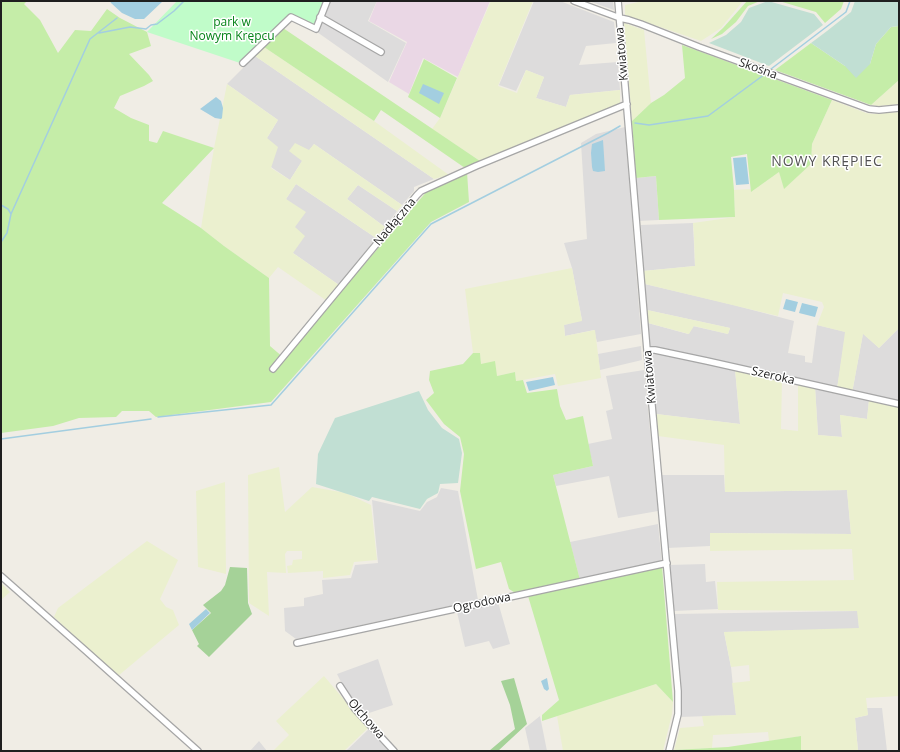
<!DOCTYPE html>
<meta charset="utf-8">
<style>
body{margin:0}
#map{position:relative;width:900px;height:752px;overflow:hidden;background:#f0ede5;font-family:"Open Sans",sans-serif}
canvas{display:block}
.frame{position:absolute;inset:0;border:2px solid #1f1f1f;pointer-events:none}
</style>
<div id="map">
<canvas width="900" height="752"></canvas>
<div class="frame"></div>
</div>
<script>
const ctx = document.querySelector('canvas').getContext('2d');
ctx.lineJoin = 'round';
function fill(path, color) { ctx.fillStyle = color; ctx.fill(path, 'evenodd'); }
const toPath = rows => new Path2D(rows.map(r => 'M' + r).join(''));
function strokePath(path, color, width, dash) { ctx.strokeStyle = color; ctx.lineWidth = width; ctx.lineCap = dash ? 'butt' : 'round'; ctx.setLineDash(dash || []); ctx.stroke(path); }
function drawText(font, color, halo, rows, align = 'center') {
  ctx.font = font + ' "Open Sans",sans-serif'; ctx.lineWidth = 3; ctx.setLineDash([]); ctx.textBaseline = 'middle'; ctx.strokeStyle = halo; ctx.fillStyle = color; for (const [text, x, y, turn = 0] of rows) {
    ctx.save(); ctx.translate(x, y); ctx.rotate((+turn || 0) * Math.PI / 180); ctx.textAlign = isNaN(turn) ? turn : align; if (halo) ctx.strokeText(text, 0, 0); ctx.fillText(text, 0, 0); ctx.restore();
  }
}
const residential = toPath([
 [329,1,377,1,368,21,406,43,388,82,317,32],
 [534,1,560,1,614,22,616,43,586,46,579,65,618,62,620,90,570,95,566,107,536,98,544,77,526,70,516,91,499,85],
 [589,1,613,1,614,10],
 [255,56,434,179,414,187,414,191,402,205,314,144,302,161,290,180,271,167,267,138,278,120,227,84],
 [625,127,641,334,597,342,594,330,565,336,564,325,582,320,572,268,564,243,587,239,581,143,596,134],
 [656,176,659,220,638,221,636,178],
 [296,184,376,238,339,285,293,253,294,227,286,199],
 [358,185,397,211,385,227,347,199],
 [693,223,695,266,643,271,641,225],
 [645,284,734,305,794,321,788,353,805,356,805,362,812,363,817,325,846,332,837,389,739,365,648,347,648,323,688,334,693,326,728,334,730,328,647,310],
 [899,328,899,403,852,393,863,333,879,348],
 [641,346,642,360,600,370,598,354],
 [653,352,735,369,740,424,656,414,650,354],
 [644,370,658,511,618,518,609,476,556,486,553,475,593,466,588,444,612,439,606,411,613,409,606,376],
 [815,387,869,400,867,419,840,415,842,437,818,435],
 [661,475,724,475,725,492,847,490,851,534,710,533,710,546,667,548],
 [441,488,458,491,478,600,296,639,285,631,284,608,304,606,304,598,323,594,322,580,351,578,355,565,378,563,372,500,420,511,427,502,437,497],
 [658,524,662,563,580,580,570,542],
 [705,564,706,582,715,581,718,609,674,611,669,565],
 [498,602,510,644,493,649,489,641,465,647,457,612],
 [858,611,859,629,724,632,731,667,736,715,680,717,681,702,674,614],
 [378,659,393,705,363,715,351,702,337,674],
 [867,708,882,708,887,751,858,751,855,718,868,715],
 [540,716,547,751,530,751,525,728],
 [370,728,391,751,346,751],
 [259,741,267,751,250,751]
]);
const industrial = toPath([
 [377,1,490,1,458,77,423,58,409,94,389,82,407,42,369,21]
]);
const farmland = toPath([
 [491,1,533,1,498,86,517,93,526,70,544,77,536,98,566,107,570,95,620,90,620,104,561,127,480,161,432,129,440,118],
 [643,1,743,1,721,28,701,41,625,15,625,5],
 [624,23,644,30,651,103,632,121],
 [264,47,374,121,449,175,434,179,255,56],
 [899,80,899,104,879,106,871,105],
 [227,84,278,120,267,138,278,147,271,168,290,180,302,161,289,151,295,143,309,150,314,144,402,205,397,211,358,185,347,199,385,227,376,238,296,184,286,199,306,212,295,227,305,236,293,253,339,285,327,301,278,267,269,278,224,246,201,228,214,148],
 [832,100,866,113,873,114,899,112,899,328,879,348,863,334,852,393,837,389,845,332,817,325,824,307,822,302,783,293,778,316,645,284,643,271,695,266,694,237,693,223,735,217,734,190,751,189,751,192,779,172,784,188,811,164,812,144],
 [572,268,582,321,564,325,565,336,595,330,601,378,558,386,555,374,523,380,516,381,515,372,497,376,481,364,480,353,473,353,465,289],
 [647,310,730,328,728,334,694,326,689,334,648,323],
 [735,369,782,380,781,429,798,431,798,384,815,387,818,435,842,437,840,415,867,419,869,400,899,407,899,696,866,698,868,715,855,718,858,751,801,751,801,736,769,741,768,732,713,735,712,748,674,750,680,728,704,726,702,716,736,715,732,683,750,681,749,665,731,667,724,632,859,628,857,611,718,610,717,582,854,580,852,549,710,551,710,533,851,534,847,490,725,492,724,445,658,436,656,414,740,424],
 [279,467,285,512,312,487,346,493,371,505,377,560,354,562,350,575,323,578,323,571,288,573,287,566,292,565,293,560,302,559,302,551,287,551,285,554,286,573,267,572,269,616,249,603,248,475],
 [225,482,226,574,198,567,196,491],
 [147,541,178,560,160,599,166,607,173,610,179,625,118,676,94,654,54,617,58,608],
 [1,583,10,592,1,600],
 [324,676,368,728,344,751,273,751,289,735,276,721],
 [656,684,673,702,672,714,663,751,563,751,557,716]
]);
const grass = toPath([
 [1,1,27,1,24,4,40,20,58,53,75,30,91,31,107,9,120,18,147,32,151,46,129,54,149,75,153,81,144,86,120,96,114,108,131,118,149,125,149,141,157,143,163,131,214,148,162,203,201,228,224,246,269,278,270,346,284,358,428,190,467,172,469,202,431,222,271,402,156,417,149,411,122,411,116,417,79,418,53,426,1,433],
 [747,1,760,1,748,6,736,22,722,34,711,39,723,28],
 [779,1,844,1,841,9,825,23,816,12],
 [899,26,899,80,871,105,775,70,811,43,845,66,870,64,876,44,891,27],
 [283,28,480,161,465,168,381,110,374,121,264,47],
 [682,45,832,100,812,144,811,164,784,189,779,172,751,192,747,154,731,157,734,190,735,217,659,220,656,176,636,178,632,121,651,103,664,95,685,78],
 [424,59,457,78,440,118,408,97],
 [473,353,480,353,481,364,495,361,497,376,515,372,516,381,523,380,527,393,557,389,560,406,566,420,583,416,593,466,553,475,580,580,517,594,509,589,501,562,476,569,460,491,464,454,460,437,444,424,426,400,434,393,429,380,430,371,463,364],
 [662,566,673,702,656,684,542,721,542,715,559,700,528,596,639,572],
 [801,736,801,751,674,751,674,750,728,747]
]);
const forest = toPath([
 [230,567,247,568,248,603,252,614,209,657,197,646,199,644,192,630,211,613,203,605,221,591,225,585],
 [514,678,527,724,498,751,489,751,515,729,510,705,501,681]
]);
const wetland = toPath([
 [768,1,814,14,823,25,769,66,709,43,726,35,741,22,749,8],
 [855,1,899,1,899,26,891,27,876,44,870,64,856,78,845,66,811,43,827,31,851,12],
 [419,391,428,410,442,428,459,439,462,453,458,483,440,484,438,493,427,499,420,509,372,497,369,501,316,484,318,454,335,418]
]);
const park = toPath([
 [177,1,324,1,314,26,290,14,240,63,147,32]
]);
const water = toPath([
 [110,1,163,1,144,19,135,19,122,13,111,3],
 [423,84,444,93,439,104,419,93],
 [216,97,221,101,223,108,222,118,221,119,215,118,200,109],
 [603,140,605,171,598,172,593,171,592,167,591,153,592,144],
 [746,157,749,184,736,185,733,158],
 [786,299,798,302,795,312,783,309],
 [802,303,818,307,815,317,799,313],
 [553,377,555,385,529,391,526,382],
 [206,609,210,613,192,630,189,624],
 [547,678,549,689,547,691,544,689,541,681]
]);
const stream = toPath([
 [99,33,130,27,146,29,151,25,157,24,174,11,184,1],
 [771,69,846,12,850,1],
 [635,123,649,125,708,116,765,74],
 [1,205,8,209,11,214,7,233,1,242],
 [11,214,90,39,117,18],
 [158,417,271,405,431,224,608,133,620,126],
 [1,439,151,419]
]);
const minor = toPath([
 [574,1,620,18,629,20,641,24,699,47,869,109,879,110,899,108],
 [618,1,647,350,678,691,678,714,669,751],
 [320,17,381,52],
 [243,63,291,17,316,29,327,1],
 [647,350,655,350,707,361,899,404],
 [273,369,417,195,421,191,476,166,627,104],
 [1,576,86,651,198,751],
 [297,643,667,563],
 [340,686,355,709,394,751]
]);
const parkNames = [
 ["park w",232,23],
 ["Nowym Krępcu",232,37]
];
const streetNames = [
 ["Kwiatowa",622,54,-95],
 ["Skośna",758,69,20],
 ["Nadłączna",395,222,-50],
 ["Szeroka",773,376,13],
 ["Kwiatowa",650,377,-95],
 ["Ogrodowa",482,603,-12],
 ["Olchowa",366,719,49]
];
const quarterNames = [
 ["NOWY KRĘPIEC",827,162]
];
fill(residential, '#dddcdc');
fill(industrial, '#ead7e5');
fill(farmland, '#ebf0cf');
fill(grass, '#c5eda8');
fill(forest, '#a5d298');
fill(wetland, '#c1dfd3');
fill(park, '#c0fcc9');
fill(water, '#a3cee0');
strokePath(stream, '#a3cee0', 1.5);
strokePath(minor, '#a6a6a6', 8);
strokePath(minor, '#fff', 5.5);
drawText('12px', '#068419', '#fff', parkNames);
drawText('12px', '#1f1f1f', '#fff', streetNames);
ctx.letterSpacing = '1px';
drawText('14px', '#525252', '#fff', quarterNames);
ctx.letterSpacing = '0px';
</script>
